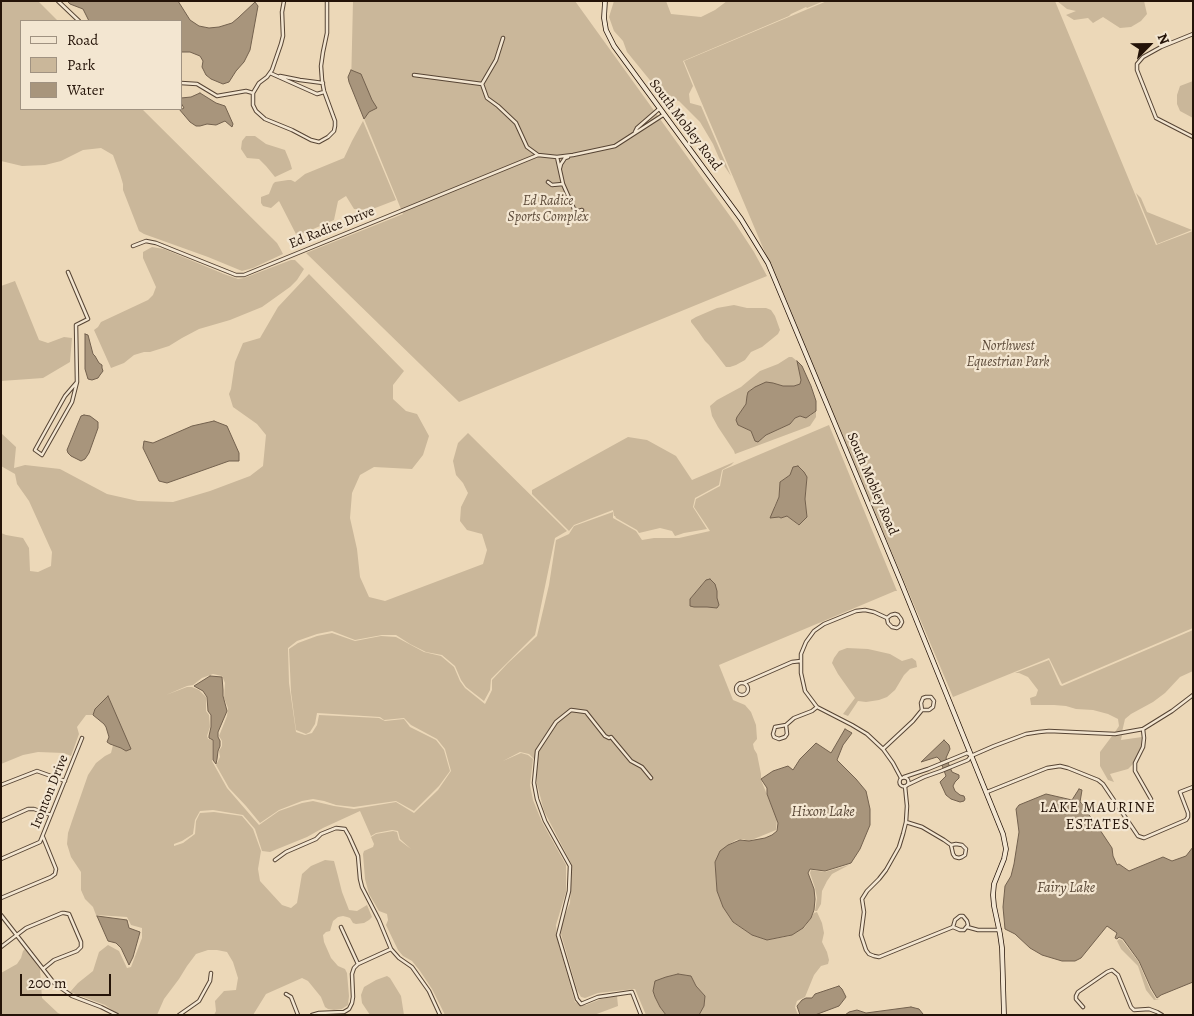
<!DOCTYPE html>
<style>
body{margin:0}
#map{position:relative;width:1194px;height:1016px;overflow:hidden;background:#ecd8b8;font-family:Alegreya,serif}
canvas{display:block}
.frame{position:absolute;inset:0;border:2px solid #241308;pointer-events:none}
.legend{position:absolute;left:20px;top:20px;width:162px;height:90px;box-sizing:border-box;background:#f3e6d1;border:1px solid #a09281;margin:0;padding:6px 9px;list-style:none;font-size:15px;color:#241308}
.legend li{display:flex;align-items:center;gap:10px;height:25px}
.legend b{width:25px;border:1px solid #a09281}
.north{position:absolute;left:1124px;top:20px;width:50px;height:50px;-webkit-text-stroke:4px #f3e6d1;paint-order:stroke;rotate:67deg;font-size:14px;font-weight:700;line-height:20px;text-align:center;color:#241308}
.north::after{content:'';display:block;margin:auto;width:18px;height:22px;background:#241308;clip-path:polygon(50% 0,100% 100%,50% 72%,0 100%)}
.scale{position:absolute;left:20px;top:974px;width:91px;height:22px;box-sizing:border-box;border:2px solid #241308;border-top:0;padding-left:6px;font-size:15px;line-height:18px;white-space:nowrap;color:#241308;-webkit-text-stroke:4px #f3e6d1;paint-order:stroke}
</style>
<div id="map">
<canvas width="1194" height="1016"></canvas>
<div class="frame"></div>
<ul class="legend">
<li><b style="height:6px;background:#f3e6d1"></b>Road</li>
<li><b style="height:14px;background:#cab79a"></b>Park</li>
<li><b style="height:14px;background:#a8957c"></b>Water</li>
</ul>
<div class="north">N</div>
<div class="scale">200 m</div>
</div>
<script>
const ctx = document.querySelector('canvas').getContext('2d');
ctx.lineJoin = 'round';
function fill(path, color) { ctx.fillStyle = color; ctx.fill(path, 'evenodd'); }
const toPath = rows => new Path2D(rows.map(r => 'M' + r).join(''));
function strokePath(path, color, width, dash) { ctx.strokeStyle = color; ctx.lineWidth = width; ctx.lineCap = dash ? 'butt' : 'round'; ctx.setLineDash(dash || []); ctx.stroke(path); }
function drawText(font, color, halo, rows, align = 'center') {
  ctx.font = font + ' Alegreya,serif'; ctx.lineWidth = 4.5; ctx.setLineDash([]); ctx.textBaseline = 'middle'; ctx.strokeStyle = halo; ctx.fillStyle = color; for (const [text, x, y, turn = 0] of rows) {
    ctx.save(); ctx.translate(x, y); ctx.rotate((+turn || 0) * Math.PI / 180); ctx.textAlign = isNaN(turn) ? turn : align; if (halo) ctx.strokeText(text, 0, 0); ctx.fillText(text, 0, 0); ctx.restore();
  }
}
const green = toPath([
 [1,1,38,1,58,21,21,21,21,109,142,109,277,243,281,250,283,254,253,268,242,271,208,257,144,234,139,231,123,190,123,184,120,174,113,155,101,148,83,150,61,161,45,165,22,166,1,161],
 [353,1,575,1,735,223,754,252,767,276,459,402,306,253,403,214,351,87],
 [614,1,666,1,671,14,701,17,715,10,727,1,824,1,807,8,806,7,791,14,789,16,683,61,693,86,689,94,690,103,701,106,731,176,719,158,713,144,700,122,679,101,662,95,627,52,623,41,614,31,609,17],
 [827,1,1055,1,1156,245,1193,231,1193,628,1062,684,1049,658,953,697,684,61],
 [1057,1,1144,1,1147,14,1141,21,1131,27,1120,28,1103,17,1093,23,1088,18,1074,20,1066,15,1076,11,1067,9],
 [1193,81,1193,118,1180,111,1177,104,1177,95,1180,86],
 [363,121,396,200,370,210,354,209,346,196,338,201,334,220,297,236,279,201,271,208,263,206,261,203,261,197,269,194,273,184,275,182,288,180,291,180,295,182,305,174,344,158,352,141],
 [246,136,255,136,266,144,285,150,290,162,292,169,275,177,266,166,259,159,247,158,241,149,242,141],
 [1136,193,1141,198,1147,212,1192,230,1157,244],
 [152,247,164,249,224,274,238,279,244,278,291,260,295,260,304,269,297,280,290,287,262,307,230,320,199,329,182,338,169,346,150,352,144,352,134,355,124,363,111,368,94,330,98,327,101,322,148,300,153,295,156,287,143,258,143,252],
 [309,274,404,371,393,385,393,399,406,411,417,414,429,436,423,455,412,469,374,467,360,475,352,493,350,518,357,549,360,577,369,597,385,601,483,564,487,550,482,534,467,530,460,521,461,507,468,493,463,483,456,475,453,461,458,443,468,433,567,531,555,538,535,635,491,679,490,690,484,701,466,687,461,680,455,666,442,655,426,652,410,644,396,635,382,635,355,640,332,631,317,634,297,641,288,648,289,683,296,732,305,735,312,733,317,725,319,715,379,718,385,721,404,719,410,727,436,740,444,750,450,771,439,786,414,811,396,801,354,807,336,805,324,801,313,799,302,801,279,810,260,823,246,806,229,788,216,765,220,757,219,751,222,746,222,741,219,736,227,716,228,708,224,698,225,683,222,676,213,674,202,678,193,685,187,686,166,695,187,687,192,687,199,690,206,697,206,711,209,715,210,727,207,736,208,739,212,740,212,761,227,788,259,825,279,811,302,803,313,801,334,806,354,809,396,802,414,813,438,790,451,771,445,749,437,739,411,725,404,718,384,720,380,717,317,713,315,724,310,732,306,734,296,730,291,692,289,649,298,643,317,636,332,633,355,641,381,636,396,637,424,652,441,656,454,667,460,681,465,688,485,704,492,690,492,680,508,663,537,636,549,585,556,540,569,534,574,526,613,512,613,518,636,531,642,540,654,538,679,538,710,531,694,507,696,499,720,486,723,470,829,425,897,591,895,591,719,665,733,700,745,705,751,712,756,725,757,739,753,744,754,749,757,754,761,774,761,780,777,819,776,830,749,841,743,839,736,840,728,845,715,862,717,891,723,907,734,923,752,935,767,940,790,936,805,927,814,913,817,912,822,923,824,933,822,942,827,952,829,960,828,964,821,966,814,975,805,997,797,1001,795,1007,798,1015,699,1015,704,1006,705,996,696,986,691,976,678,974,666,977,655,982,653,991,655,997,660,1007,666,1015,646,1015,635,989,598,993,585,998,581,997,577,990,561,934,562,922,570,903,572,865,544,811,537,784,537,762,529,754,520,752,503,761,521,753,528,755,533,759,530,785,533,800,542,822,566,865,566,892,556,925,557,939,575,1002,581,1005,586,1005,601,999,617,996,618,1006,594,1015,445,1015,432,989,420,971,412,961,403,956,398,950,386,925,388,920,387,914,379,911,369,894,365,879,363,854,364,851,373,847,374,844,371,837,376,834,393,831,397,832,399,840,411,849,400,839,398,831,392,830,376,833,371,836,360,811,323,828,307,837,270,852,262,851,255,829,243,815,213,810,200,811,195,820,193,834,182,841,174,844,174,846,183,843,195,834,196,821,200,813,214,812,242,816,253,829,261,851,258,869,260,881,282,905,291,908,297,903,302,874,311,866,325,860,334,861,338,876,342,892,349,910,357,911,367,905,372,917,369,920,364,923,356,924,353,923,350,918,347,917,343,916,338,917,333,921,330,931,326,932,323,935,324,942,331,958,338,966,345,969,347,973,349,996,348,1005,342,1009,334,1010,328,1009,325,1007,321,997,308,981,302,978,266,994,253,1015,214,1015,216,1011,215,1001,224,991,236,990,238,978,233,962,227,952,217,950,208,950,196,954,187,966,179,979,164,999,157,1015,119,1015,105,1005,70,992,78,983,93,971,99,952,108,945,119,951,127,968,131,967,142,938,142,928,131,925,127,917,96,915,93,907,85,899,81,890,81,872,71,857,67,844,68,833,72,821,88,775,96,763,105,756,111,753,113,745,121,748,126,751,108,697,95,709,93,715,86,715,77,727,79,734,71,756,64,753,38,752,23,755,1,764,1,533,6,535,23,538,29,548,30,571,38,572,51,566,52,552,29,501,17,484,15,474,1,466,1,433,16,447,14,468,25,465,60,469,107,494,138,501,173,502,210,491,250,476,263,466,266,435,257,424,233,407,229,394,231,389,235,362,243,343,260,338,278,307],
 [790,475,807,478,805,499,807,517,798,525,787,516,781,518,779,517,774,507,779,497,780,482],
 [706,580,717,591,717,608,707,607,694,607,690,599],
 [15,281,39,340,48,343,64,337,72,338,70,362,43,378,1,381,1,286],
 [734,305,747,308,766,308,771,310,775,316,780,330,778,334,762,347,751,352,745,360,736,365,730,367,726,367,709,345,705,341,698,331,691,322,691,320,696,317,717,308],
 [789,357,792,357,797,361,801,380,800,384,794,386,783,386,773,383,755,387,748,392,747,396,746,404,737,417,737,421,738,425,751,431,754,437,762,439,766,435,790,424,795,418,800,416,803,417,810,416,816,411,816,417,810,426,735,454,734,451,718,427,712,416,710,406,717,400,741,387,760,371,778,364],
 [628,437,647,440,676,456,692,480,734,462,731,465,722,470,719,485,695,498,693,507,707,529,684,533,675,536,672,531,660,528,639,533,637,530,616,518,615,516,614,516,613,510,574,525,569,531,532,494,532,490],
 [1193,630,1193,671,1180,677,1165,693,1153,702,1131,714,1125,719,1122,732,1115,732,1119,726,1118,719,1108,714,1093,710,1076,709,1066,706,1054,705,1031,705,1030,698,1036,696,1038,690,1028,677,1019,673,1015,673,1049,660,1060,685,1062,686],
 [847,648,868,649,890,654,902,661,912,658,916,661,917,667,910,669,904,675,895,690,887,697,879,700,866,702,858,701,848,716,843,714,855,698,838,674,832,663,834,658,839,651],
 [1122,735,1121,740,1142,737,1141,747,1133,764,1128,769,1110,774,1114,782,1108,780,1100,766,1100,752,1112,736],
 [849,865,832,874,827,881,822,891,821,904,817,911,815,911,817,898,815,888,810,873,811,870,825,872],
 [1119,939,1122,940,1138,961,1150,989,1156,999,1160,999,1154,1000,1146,990,1138,966,1121,949,1117,941],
 [25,949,40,969,42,998,58,1013,63,1015,1,1015,1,973,17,964,21,958,23,951],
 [387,976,390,978,401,996,404,1015,370,1015,362,1003,361,995,364,987,376,980]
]);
const water = toPath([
 [67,1,178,1,190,20,199,26,209,28,219,27,232,23,238,18,255,2,258,6,250,50,244,62,236,71,229,82,223,84,211,79,206,75,202,67,203,61,200,56,190,52,181,52,181,21,89,21,83,9,70,4,67,1],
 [351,70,361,74,372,100,377,108,369,112,364,119,349,82,348,77,351,70],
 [200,93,216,103,225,106,233,124,232,127,225,121,216,125,207,124,200,126,196,126,190,122,179,109,182,109,184,108,181,103,181,98,191,97,200,93],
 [85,334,88,335,93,354,95,356,99,363,102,365,102,368,103,371,100,375,98,378,92,380,88,379,85,369,85,334],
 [797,361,802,366,811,386,816,401,816,411,806,418,800,416,795,418,790,424,766,435,758,442,755,441,751,431,738,425,736,420,737,417,746,404,747,396,748,392,755,387,766,382,773,383,783,386,794,386,800,384,801,380,797,361],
 [84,415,90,416,98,422,98,428,89,453,85,459,81,461,71,456,68,453,67,450,78,423,81,416,84,415],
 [214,421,227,426,239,453,239,461,229,461,167,483,159,481,143,448,144,441,153,443,192,426,214,421],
 [798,466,804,472,807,477,805,499,807,517,799,525,787,516,781,518,779,517,770,518,779,497,780,482,790,475,793,467,798,466],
 [710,579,715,584,717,591,717,598,719,605,717,608,707,607,694,607,690,606,690,599,706,580,710,579],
 [210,676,222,677,223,690,223,696,227,711,218,732,218,737,220,741,220,746,218,751,217,759,216,764,213,760,213,740,209,738,209,736,211,727,211,715,208,711,207,697,203,691,194,686,210,676],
 [108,696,131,749,126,751,121,748,110,744,107,742,109,737,106,727,104,724,93,715,95,709,108,696],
 [845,729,852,733,843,745,837,760,856,779,866,791,870,809,870,825,860,849,851,863,825,871,810,869,808,873,814,889,815,899,814,910,811,918,803,928,792,935,767,940,752,935,733,922,723,907,717,891,715,862,720,851,728,845,740,840,749,841,765,838,772,835,777,831,778,823,767,794,767,788,761,779,773,771,788,766,793,770,800,759,816,743,831,753,845,729],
 [944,740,949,745,950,749,946,758,952,772,959,775,959,778,955,782,953,786,955,791,960,795,964,796,965,799,964,801,960,802,951,799,946,795,940,782,946,776,940,760,937,757,921,762,944,740],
 [1079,789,1082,790,1080,802,1086,807,1086,811,1096,824,1112,848,1113,856,1117,865,1119,864,1129,871,1163,857,1172,861,1186,856,1193,847,1193,982,1161,995,1157,998,1151,988,1139,961,1123,939,1119,937,1117,939,1115,938,1117,933,1107,926,1081,958,1075,961,1062,961,1042,955,1030,948,1015,934,1005,929,1003,907,1005,886,1011,876,1014,864,1019,832,1016,809,1019,805,1046,794,1072,800,1079,789],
 [97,916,127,920,129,928,140,932,133,957,129,965,121,948,116,943,108,941,97,916],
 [678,974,691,976,696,986,705,996,704,1006,699,1015,666,1015,660,1007,655,997,653,991,655,981,666,977,678,974],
 [839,986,842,989,846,997,839,1006,815,1015,800,1015,797,1006,802,1000,806,998,812,998,815,994,839,986],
 [911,1007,919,1009,923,1014,922,1015,845,1015,849,1012,857,1010,866,1013,911,1007]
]);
const street = toPath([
 [58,1,79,21],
 [284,1,282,12,283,36,281,44,272,70,267,77,259,83,253,93,253,105,256,111,265,119,292,130,311,140,319,142,328,137,334,131,335,126,335,121,324,91,322,80,321,66,323,52,327,33,327,1],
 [1193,34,1161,47,1143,57,1137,64,1137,70,1156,118,1193,137],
 [503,38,496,60,482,84,487,98,498,106,516,123,527,147,538,155,557,157,573,155,615,146,663,115],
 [270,73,317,94,324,92],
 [414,75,482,84],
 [280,76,300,80,323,83],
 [181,83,197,84,217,96,246,91,253,93],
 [635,132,637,128,659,109],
 [557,157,563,184,574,209,579,211,582,210],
 [560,168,561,164,565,158,568,157],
 [548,182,552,185,563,184],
 [133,246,146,241,156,243,236,275,244,275,538,155],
 [68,272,88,319,76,325,77,382,65,396,35,450,42,455,72,402,77,382],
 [887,618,891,615,895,614,898,615,901,619,902,622,900,626,897,628,892,627,888,623,887,618,874,612,865,610,856,611,824,624,814,631,806,642,801,654,801,673,805,691,817,707,852,725,867,734,883,749,893,763,901,778],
 '736 689a6 6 0 1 1 12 0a6 6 0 1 1-12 0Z',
 [744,683,792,662,801,661],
 [786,725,787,734,785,737,779,739,774,737,773,734,775,727,786,725,794,718,812,711,817,707],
 [1143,729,1144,738,1143,747,1135,763,1135,771,1151,799],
 [883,749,913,721,922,710,929,710,933,707,934,701,931,697,926,697,923,698,921,703,922,710],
 [904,777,928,769,967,753,970,755],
 '899.5 782a4.5 4.5 0 1 1 9 0a4.5 4.5 0 1 1-9 0Z',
 [1,785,37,771,65,781],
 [907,785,924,777,941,771,968,760,971,756,994,746,1026,734,1039,732,1049,731,1115,734,1143,729,1172,711,1193,695],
 [905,786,907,806,906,822,903,834,899,847,886,870,879,879,867,891,862,899,864,912,861,935,866,950,869,954,874,956,879,957,953,927,960,930,964,930,968,925,967,921,963,916,960,916,955,920,953,927],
 [987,792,1047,768,1060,766,1068,768,1098,780,1103,784,1138,836,1144,838,1186,820,1188,817,1188,813,1180,792,1193,787],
 [1,821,28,809,34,809,51,815],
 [906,822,922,827,944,840,951,845,953,854,955,857,959,858,962,857,965,855,966,849,962,845,956,844,951,845],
 [1,859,40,842,82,738],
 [275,860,286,852,316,839,321,834,336,828,345,829,349,836,358,856,360,879,362,887,379,920,391,949,399,958,412,967,429,991,440,1015],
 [1,898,51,877,55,874,56,869,43,837],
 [1,915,54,983,72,996,101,1007,117,1015],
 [341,927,358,964],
 [967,927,978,930,1000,930],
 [1,947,26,928,62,913,64,913,69,914,81,942,81,947,77,951,54,960,43,969],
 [286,994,291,997,298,1015],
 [1083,1007,1076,999,1076,996,1078,992,1107,972,1112,970,1118,975,1131,1007,1134,1010,1149,1009,1157,1012,1162,1015],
 [179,1015,199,1001,210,981,211,973],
 [312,1015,319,1013,344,1012,349,1009,352,1003,353,997,352,974,354,968,358,964,391,949],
 [641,1015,632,992,598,997,581,1004,577,999,558,935,569,891,570,866,545,821,537,799,534,783,537,751,556,722,571,710,586,712,605,736,609,738,611,737,631,761,642,767,651,778]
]);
const secondary = toPath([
 [605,1,604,18,606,30,614,46,741,219,768,263,901,582,1003,834,1006,849,1004,859,994,884,993,895,994,906,1000,934,1002,948,1004,1015]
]);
const streetNames = [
 ["South Mobley Road",685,125,53],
 ["Ed Radice Drive",332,228,-22],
 ["South Mobley Road",872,484,67],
 ["Ironton Drive",50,792,-68]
];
const parkNames = [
 ["Ed Radice",548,202],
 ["Sports Complex",548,218],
 ["Northwest",1008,347],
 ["Equestrian Park",1008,363]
];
const neighbourhoodNames = [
 ["LAKE MAURINE",1098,808],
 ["ESTATES",1098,825]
];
const waterNames = [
 ["Hixon Lake",823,812],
 ["Fairy Lake",1066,888]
];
fill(green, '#cab79a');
fill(water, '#a8957c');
strokePath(water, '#73614e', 1);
strokePath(street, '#564434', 4.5);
strokePath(secondary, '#241308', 5.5);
strokePath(street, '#f3e6d1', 2.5);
strokePath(secondary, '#f3e6d1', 4);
drawText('14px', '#241308', '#f3e6d1', streetNames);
drawText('italic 14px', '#5e4c3b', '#f3e6d1', parkNames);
ctx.letterSpacing = '1px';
drawText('15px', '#241308', '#f3e6d1', neighbourhoodNames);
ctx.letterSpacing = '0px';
drawText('italic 15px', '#594736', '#f3e6d1', waterNames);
</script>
